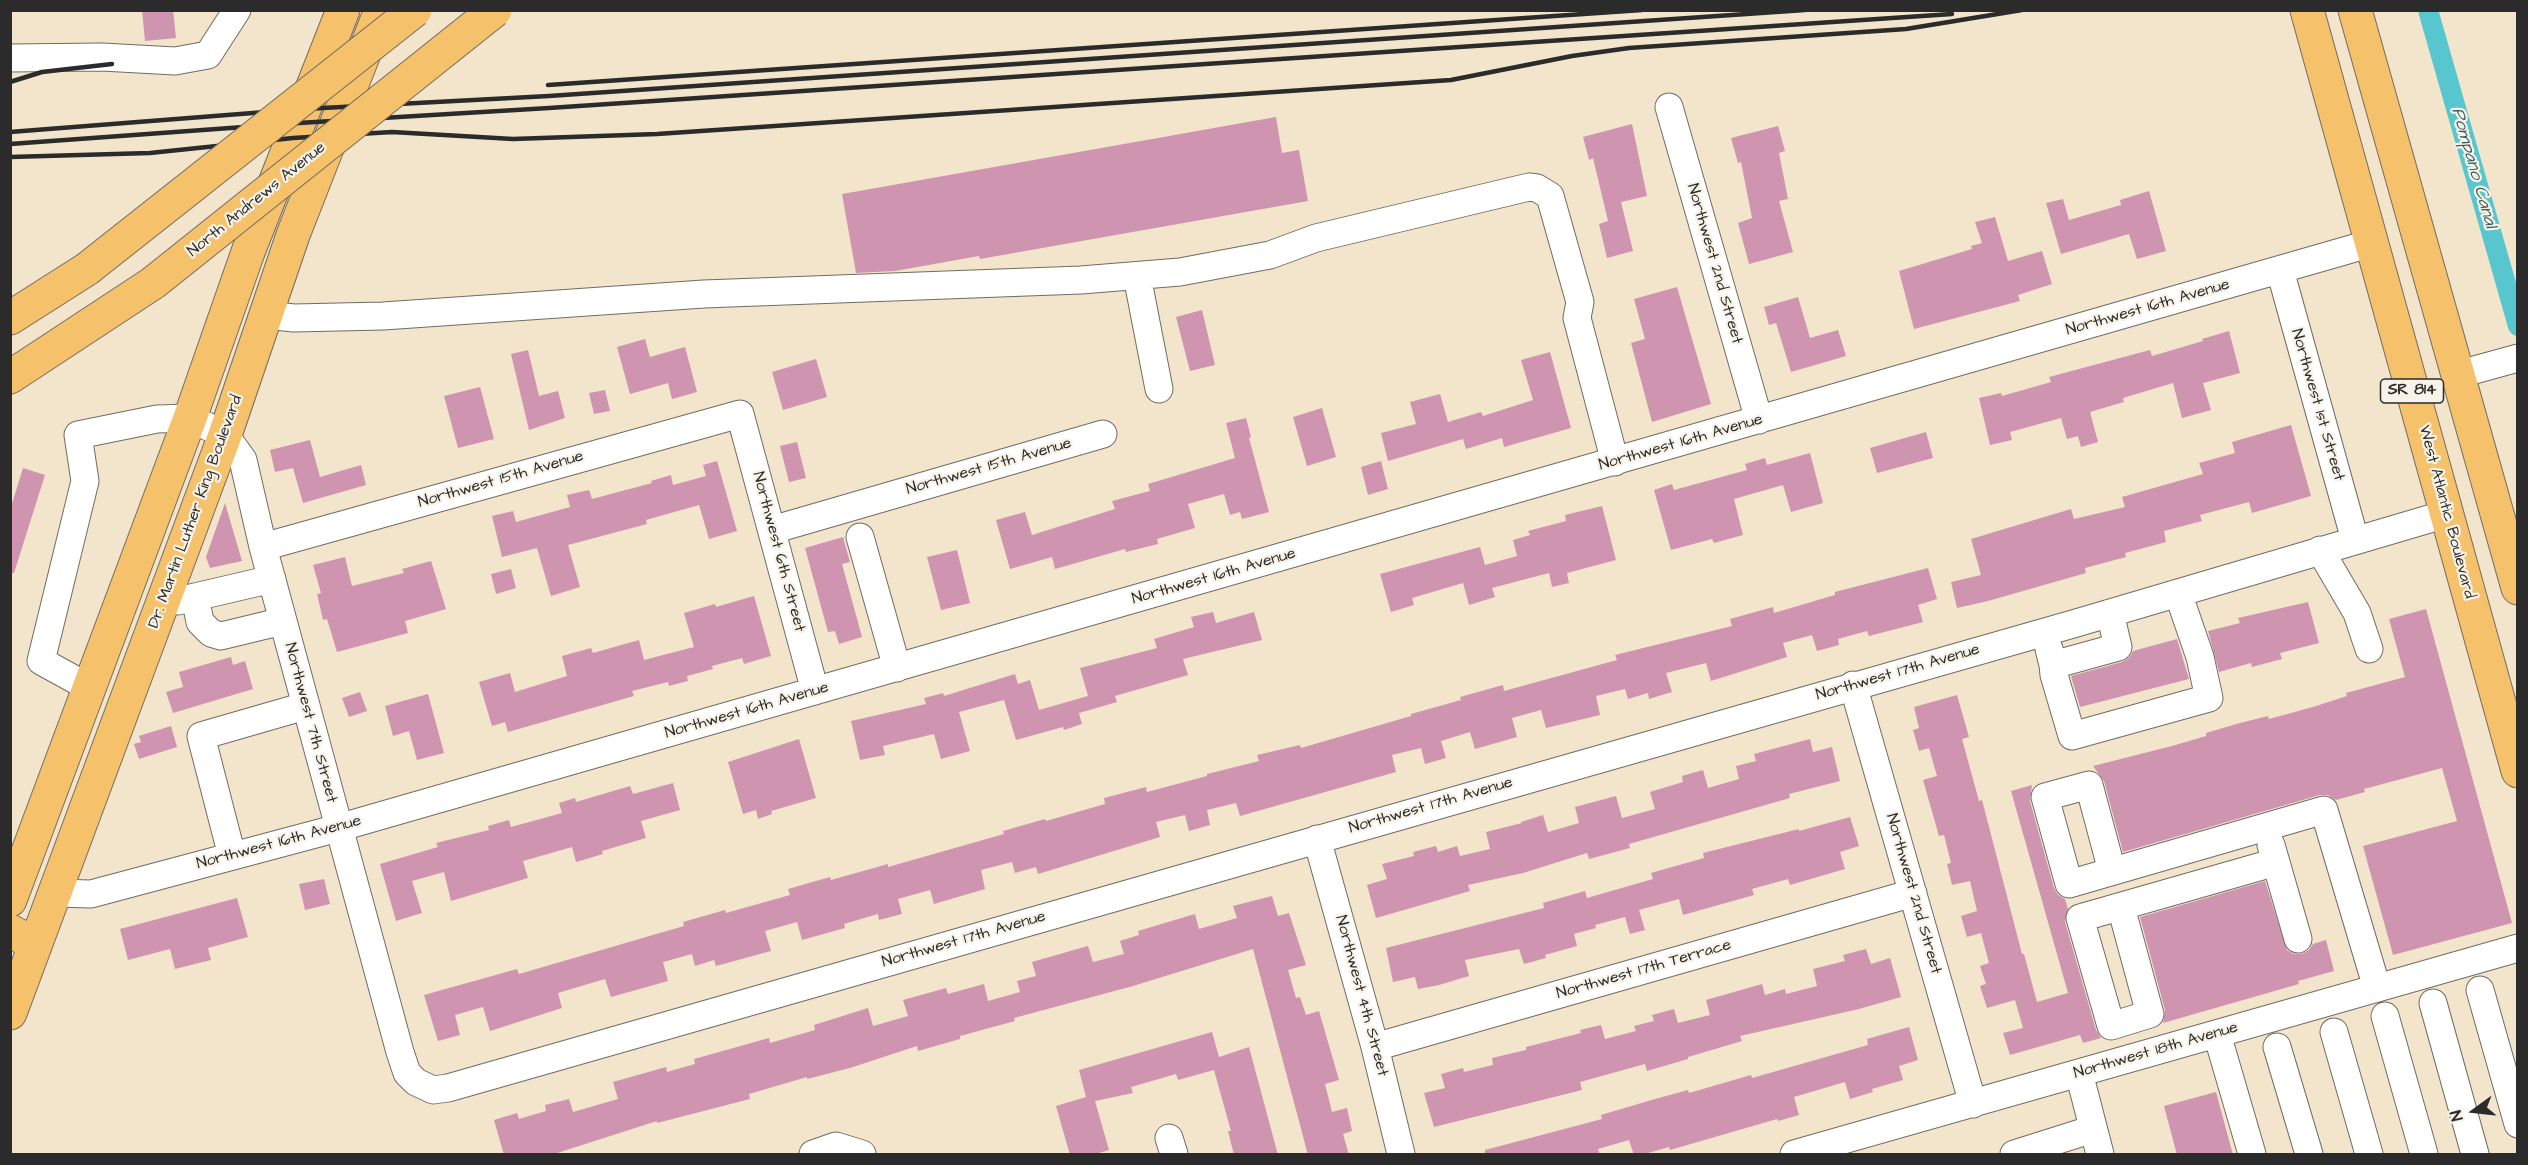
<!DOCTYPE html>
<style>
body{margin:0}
#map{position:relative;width:2528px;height:1165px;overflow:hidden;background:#f2e5cc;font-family:"Architects Daughter",sans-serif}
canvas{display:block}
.frame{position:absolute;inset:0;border:12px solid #2b2b2b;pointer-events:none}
.north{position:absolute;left:2444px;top:1081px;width:60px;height:60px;-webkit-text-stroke:4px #f7f3e8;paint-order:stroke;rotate:255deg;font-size:16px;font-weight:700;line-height:24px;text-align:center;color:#2b2b2b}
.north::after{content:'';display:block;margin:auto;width:21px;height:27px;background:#2b2b2b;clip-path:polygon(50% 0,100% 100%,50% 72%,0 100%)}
</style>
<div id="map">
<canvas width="2528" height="1165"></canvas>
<div class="frame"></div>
<div class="north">N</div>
</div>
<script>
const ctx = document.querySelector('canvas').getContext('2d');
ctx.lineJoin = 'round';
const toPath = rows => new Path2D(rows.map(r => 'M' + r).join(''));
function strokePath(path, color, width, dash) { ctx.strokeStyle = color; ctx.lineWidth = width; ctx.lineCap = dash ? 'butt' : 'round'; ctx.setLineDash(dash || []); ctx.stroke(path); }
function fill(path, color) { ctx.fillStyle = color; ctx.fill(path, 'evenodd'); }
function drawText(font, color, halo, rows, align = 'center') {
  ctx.font = font + ' "Architects Daughter",sans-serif'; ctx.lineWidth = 4.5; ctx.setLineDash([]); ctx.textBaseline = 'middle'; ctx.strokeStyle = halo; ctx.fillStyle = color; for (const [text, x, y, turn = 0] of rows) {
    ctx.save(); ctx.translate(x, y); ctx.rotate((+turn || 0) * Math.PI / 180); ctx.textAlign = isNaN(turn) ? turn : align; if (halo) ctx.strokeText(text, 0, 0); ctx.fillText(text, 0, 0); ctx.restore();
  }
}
const canal = toPath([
 [2428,10,2518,326]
]);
const building = toPath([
 [142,10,173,10,176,38,145,41],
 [1276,117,1282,153,1299,150,1308,201,980,259,979,256,895,271,856,273,842,194],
 [1632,124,1647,196,1621,202,1633,251,1607,258,1599,224,1608,221,1593,158,1589,160,1583,137],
 [1778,126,1785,151,1779,153,1788,199,1779,201,1793,252,1749,264,1738,223,1752,218,1741,162,1738,163,1731,138],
 [2149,191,2166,251,2137,259,2129,234,2061,254,2046,203,2063,199,2069,220,2121,205,2120,200],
 [1995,217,2008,261,2042,251,2052,284,2018,295,2020,301,1914,329,1899,271,1972,249,1971,246,1982,243,1975,222],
 [1677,287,1711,404,1652,422,1631,343,1645,339,1634,299],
 [1798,297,1810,338,1838,330,1846,356,1791,372,1776,323,1769,325,1764,307],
 [1202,310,1215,365,1190,371,1176,317],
 [2229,331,2240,373,2203,383,2211,410,2182,418,2173,383,2123,398,2124,402,2090,412,2098,442,2081,447,2078,436,2067,439,2061,418,2010,432,2012,440,1990,445,1979,398,2001,393,2002,396,2051,382,2049,377,2150,350,2152,356,2203,341,2202,339],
 [645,339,650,357,685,347,697,392,672,399,668,383,630,394,617,347],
 [528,350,539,396,558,391,565,418,529,430,511,354],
 [1550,352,1571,428,1504,447,1502,438,1466,449,1463,439,1388,461,1381,433,1416,424,1410,402,1440,394,1448,422,1481,412,1483,416,1533,400,1521,360],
 [816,359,827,397,783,410,772,372],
 [480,387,494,439,458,448,444,396],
 [605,390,610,411,594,414,589,393],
 [1322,408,1336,457,1307,466,1293,417],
 [1246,418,1251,437,1249,438,1269,512,1242,519,1240,512,1230,515,1224,494,1188,504,1195,528,1157,539,1158,544,1126,552,1125,549,1055,569,1052,557,1010,569,996,520,1025,512,1032,535,1115,509,1112,501,1150,491,1148,484,1235,458,1226,423],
 [2291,425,2311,496,2252,513,2249,502,2200,515,2202,521,2164,531,2166,542,2125,553,2126,557,2085,568,2086,573,1988,601,1957,608,1951,582,1981,575,1971,539,2071,509,2074,519,2125,507,2122,497,2203,474,2199,463,2235,453,2232,442],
 [1926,432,1933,458,1877,473,1870,448],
 [310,440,320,477,361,465,366,485,303,503,293,468,275,472,270,450],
 [797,442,806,478,789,482,780,446],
 [1810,453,1823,503,1791,512,1783,485,1734,499,1743,535,1714,543,1712,539,1671,550,1654,490,1672,484,1674,490,1747,470,1745,464,1765,458,1767,465],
 [717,461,737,531,709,539,699,505,646,520,647,524,568,545,580,587,551,596,537,548,502,557,492,516,513,511,516,522,570,507,567,495,589,490,592,499,652,483,651,481,671,475,673,485,706,476,703,465],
 [1381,461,1388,489,1368,495,1361,467],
 [23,468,45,475,14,573,10,573,10,510],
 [225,503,242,561,210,568,206,557],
 [1602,506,1616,560,1567,573,1569,583,1552,587,1549,573,1492,588,1495,597,1469,605,1463,583,1412,598,1414,605,1391,612,1380,574,1480,547,1485,565,1517,556,1513,540,1530,535,1528,531,1566,521,1565,515],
 [843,537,850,562,842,564,862,637,839,644,835,631,828,632,805,548],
 [957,550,970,603,941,610,927,557],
 [345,557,352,586,404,573,402,569,431,561,446,609,405,621,408,633,337,652,327,619,323,620,317,594,321,593,313,565],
 [1928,568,1937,599,1918,605,1923,622,1869,636,1867,631,1838,639,1839,645,1817,651,1812,635,1783,643,1787,657,1711,681,1706,663,1666,673,1672,692,1649,699,1648,693,1628,699,1625,689,1596,696,1600,715,1546,728,1541,710,1512,718,1517,737,1475,749,1470,732,1441,741,1446,758,1425,764,1421,748,1392,755,1396,772,1240,816,1236,803,1207,810,1210,825,1189,831,1185,815,1156,822,1160,837,1038,874,1036,867,1015,873,1012,862,981,870,985,889,934,904,930,890,898,899,902,914,879,920,878,914,844,924,845,928,802,940,797,922,765,931,771,951,716,966,714,960,695,966,692,954,663,962,668,981,611,997,605,979,588,984,558,993,562,1008,490,1031,483,1007,455,1015,460,1035,438,1041,424,995,517,969,519,974,684,926,683,922,725,910,726,913,790,895,788,889,830,877,831,880,888,864,888,867,1004,834,1003,831,1045,819,1046,821,1105,804,1104,798,1146,787,1147,792,1207,776,1207,774,1259,761,1257,755,1300,745,1301,748,1411,716,1411,714,1461,700,1460,697,1503,685,1504,691,1617,660,1615,655,1732,626,1730,619,1773,607,1774,613,1835,595,1835,592],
 [511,569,516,588,496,594,491,574],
 [754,596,771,656,744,664,742,658,712,666,713,669,687,676,688,681,669,686,668,682,632,691,634,696,508,732,505,722,492,726,479,682,510,673,515,692,567,676,562,656,591,648,593,653,639,640,644,660,694,647,684,613,715,604,716,607],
 [2308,602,2319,643,2280,653,2282,659,2252,667,2251,663,2219,672,2208,631,2240,623,2238,618],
 [2426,609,2512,923,2393,955,2363,846,2457,821,2442,768,2364,789,2365,792,2336,800,2328,795,2320,795,2123,852,2104,781,2093,766,2172,746,2206,736,2206,733,2240,723,2268,716,2269,719,2313,707,2347,696,2346,693,2405,677,2389,619],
 [1213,612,1216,623,1254,612,1262,640,1183,659,1188,675,1115,696,1117,702,1079,713,1082,724,1064,730,1063,727,1016,740,1004,700,959,712,970,751,941,759,934,734,883,746,885,755,860,760,851,721,926,704,924,698,943,693,944,696,1015,674,1018,684,1030,680,1039,710,1088,696,1080,668,1157,648,1154,639,1194,627,1191,617],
 [2177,639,2189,679,2080,707,2071,676,2122,662,2129,658,2133,651],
 [231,657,233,665,245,661,253,689,173,713,166,692,183,687,179,672],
 [360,692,367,711,349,717,342,698],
 [428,694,444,753,417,760,409,731,393,736,385,706],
 [1957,695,1969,737,1962,739,1979,801,1982,800,2022,954,2024,954,2037,1002,2068,993,2011,791,2032,785,2030,801,2054,888,2058,895,2065,899,2068,909,2065,922,2096,1030,2101,1038,2083,1043,2080,1035,2010,1055,2003,1033,2023,1028,2015,1000,1987,1008,1980,986,1986,984,1980,966,1989,963,1981,933,1967,937,1961,916,1977,911,1970,881,1952,885,1947,864,1951,863,1944,835,1939,836,1923,780,1937,776,1929,748,1919,751,1913,730,1919,728,1914,707],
 [171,726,177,747,139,759,134,744,141,742,139,736],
 [799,739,816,798,771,811,772,814,758,819,756,810,743,814,728,762],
 [1810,739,1813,752,1832,747,1840,781,1789,794,1790,798,1629,844,1630,848,1589,859,1587,853,1523,873,1468,885,1470,891,1376,918,1367,885,1387,879,1382,864,1414,856,1413,852,1436,846,1438,852,1457,846,1460,856,1490,849,1486,832,1522,823,1521,822,1543,815,1548,832,1579,823,1575,807,1616,796,1622,818,1655,809,1650,792,1683,782,1682,776,1703,770,1708,788,1739,779,1736,766,1756,761,1754,754],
 [673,783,680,810,641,821,646,838,602,851,603,854,576,862,572,847,523,861,528,878,451,901,444,872,412,881,422,913,396,921,380,864,438,847,436,843,489,830,488,826,509,820,511,827,562,813,559,803,575,798,576,802,630,786,633,794],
 [1850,817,1859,846,1840,852,1845,869,1790,885,1788,879,1752,889,1754,895,1683,915,1679,899,1639,910,1645,930,1630,934,1625,917,1595,925,1596,928,1574,934,1577,946,1545,955,1546,958,1524,964,1519,949,1465,960,1469,976,1439,985,1418,989,1415,977,1393,982,1386,948,1544,908,1543,903,1585,891,1587,898,1653,879,1651,873,1704,858,1703,853,1799,829,1799,831],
 [324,879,330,904,305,910,299,884],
 [2265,881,2287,950,2294,954,2302,954,2309,950,2313,944,2326,940,2334,971,2298,981,2299,984,2163,1023,2165,1010,2140,917],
 [1272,896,1278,916,1289,913,1306,965,1288,970,1296,998,1300,997,1306,1015,1319,1011,1339,1080,1325,1084,1332,1112,1347,1108,1352,1131,1343,1134,1349,1155,1308,1155,1253,949,1133,986,1014,1018,1015,1021,960,1036,960,1039,918,1051,917,1046,850,1068,807,1079,807,1077,749,1094,750,1099,657,1123,657,1121,551,1155,504,1155,494,1120,517,1113,519,1119,546,1111,545,1105,569,1099,573,1112,618,1099,613,1082,666,1067,667,1072,695,1064,694,1059,769,1038,770,1043,815,1030,814,1025,868,1008,873,1026,908,1016,903,1000,946,988,948,994,984,984,988,1001,1020,992,1017,981,1036,976,1032,962,1088,946,1093,962,1124,954,1120,941,1139,935,1138,931,1195,914,1199,929,1237,918,1233,906],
 [237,898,248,937,208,948,211,960,175,969,170,949,128,960,120,929],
 [1866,949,1871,964,1890,958,1901,997,1859,1009,1740,1036,1742,1041,1688,1057,1688,1059,1647,1071,1645,1064,1580,1082,1582,1090,1434,1127,1424,1093,1445,1088,1441,1074,1463,1068,1464,1072,1493,1065,1492,1058,1526,1050,1526,1047,1581,1033,1580,1030,1601,1025,1605,1039,1636,1031,1634,1026,1654,1021,1652,1015,1674,1009,1678,1023,1710,1015,1706,1000,1762,984,1765,995,1785,989,1786,994,1817,986,1813,969,1845,961,1843,955],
 [1909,1027,1918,1060,1899,1066,1903,1080,1872,1089,1873,1092,1850,1099,1845,1082,1794,1097,1799,1115,1778,1121,1777,1119,1670,1150,1669,1147,1641,1155,1634,1155,1629,1140,1598,1149,1600,1155,1485,1155,1485,1150,1602,1119,1601,1115,1655,1099,1688,1090,1689,1093,1751,1075,1752,1078,1868,1045,1867,1039],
 [1212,1032,1219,1057,1249,1047,1278,1155,1234,1155,1228,1131,1231,1131,1214,1070,1178,1080,1176,1074,1131,1087,1133,1093,1095,1101,1109,1150,1092,1155,1070,1155,1056,1106,1086,1097,1079,1070],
 [2216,1092,2233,1155,2177,1155,2164,1106]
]);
const minor = toPath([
 [10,58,102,57,175,61,208,55,237,10],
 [1669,107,1759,420],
 [2280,270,2355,540],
 [1137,276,1159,389],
 [266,315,294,318,383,316,704,294,1081,280,1180,272,1270,255,1316,238,1529,187,1537,188,1550,196,1580,302,1577,318,1615,462],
 [2456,375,2518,358],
 [772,530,1103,434],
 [860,537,897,668],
 [263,547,740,414,815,691],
 [2320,550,2357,613,2369,649],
 [195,597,200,622,211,633,221,636,283,621],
 [178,601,272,579],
 [2049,649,2053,665,2118,647,2110,613],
 [2053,665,2054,675,2072,736,2209,698,2200,657,2178,593],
 [1853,685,1973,1104],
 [90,688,41,661,85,481,78,435,157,419,190,418,225,435,243,460,263,547,400,1052,407,1073,416,1082,433,1090,448,1088,2073,624,2446,514],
 [1317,839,1375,1047,1401,1154],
 [2271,845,2298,939],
 [232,856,201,736,305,706],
 [2112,871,2089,785,2045,797,2069,884,2324,810,2377,988],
 [54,893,91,894,338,828,2372,243],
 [2121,907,2150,1014,2111,1026,2080,918,2276,862],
 [2480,990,2518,1124],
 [2433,1003,2475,1154],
 [2385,1016,2424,1154],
 [2334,1032,2369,1154],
 [2217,1034,2252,1154],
 [1375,1047,1913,893],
 [2277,1047,2309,1154],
 [2079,1073,2100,1154],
 [1169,1138,1174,1154],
 [813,1154,836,1146,862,1154],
 [1794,1154,2518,948],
 [2014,1154,2093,1129]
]);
const major = toPath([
 [2307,10,2518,771],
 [2355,10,2518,588],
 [10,318,87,269],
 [10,377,153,283],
 [10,900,190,418,248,252,343,10],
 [10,931,35,944],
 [10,1013,225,435,293,235,381,10]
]);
const rail = toPath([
 [10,82,42,72,112,64],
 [548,85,1642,10],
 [10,132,304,109,549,96,1805,10],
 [10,144,299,123,549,108,1952,14],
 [10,157,150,153,293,138,392,132,513,139,657,134,1451,80,1572,56,1629,48,1906,29,2022,10]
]);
const majorBridge = toPath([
 [87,269,415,10],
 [153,283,495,10]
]);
const shields = [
 [2412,391,63]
];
const shieldNames = [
 ["SR 814",2412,391]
];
const streetNames = [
 ["North Andrews Avenue",257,200,-39],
 ["Northwest 2nd Street",1714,264,74],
 ["Northwest 16th Avenue",2148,308,-16],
 ["Northwest 1st Street",2317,405,74],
 ["Northwest 16th Avenue",1681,443,-16],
 ["Northwest 15th Avenue",989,467,-16],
 ["Northwest 15th Avenue",501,480,-16],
 ["Dr. Martin Luther King Boulevard",196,512,-70],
 ["West Atlantic Boulevard",2446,512,75],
 ["Northwest 6th Street",778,552,75],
 ["Northwest 16th Avenue",1214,577,-16],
 ["Northwest 17th Avenue",1898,673,-16],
 ["Northwest 16th Avenue",747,711,-16],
 ["Northwest 7th Street",310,723,75],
 ["Northwest 17th Avenue",1431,806,-16],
 ["Northwest 16th Avenue",279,843,-15],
 ["Northwest 2nd Street",1913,894,74],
 ["Northwest 17th Avenue",964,940,-16],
 ["Northwest 17th Terrace",1644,970,-16],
 ["Northwest 4th Street",1361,996,75],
 ["Northwest 18th Avenue",2156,1051,-16]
];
const waterNames = [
 ["Pompano Canal",2473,168,74]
];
strokePath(canal, '#58c6cf', 20);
fill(building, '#cf95b0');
strokePath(minor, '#716c63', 29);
strokePath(major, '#716c63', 35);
strokePath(minor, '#fff', 27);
strokePath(major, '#f5c16b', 33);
strokePath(rail, '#2b2b2b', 4.5);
strokePath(majorBridge, '#716c63', 35, []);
strokePath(majorBridge, '#f5c16b', 33);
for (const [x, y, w] of shields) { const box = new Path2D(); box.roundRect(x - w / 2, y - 12, w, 24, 4.5); ctx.fillStyle = '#f7f3e8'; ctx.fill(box); strokePath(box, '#2b2b2b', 1.5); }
drawText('bold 15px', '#2b2b2b', null, shieldNames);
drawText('16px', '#2b2b2b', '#f7f3e8', streetNames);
drawText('italic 18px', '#385a5c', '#f7f3e8', waterNames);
</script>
